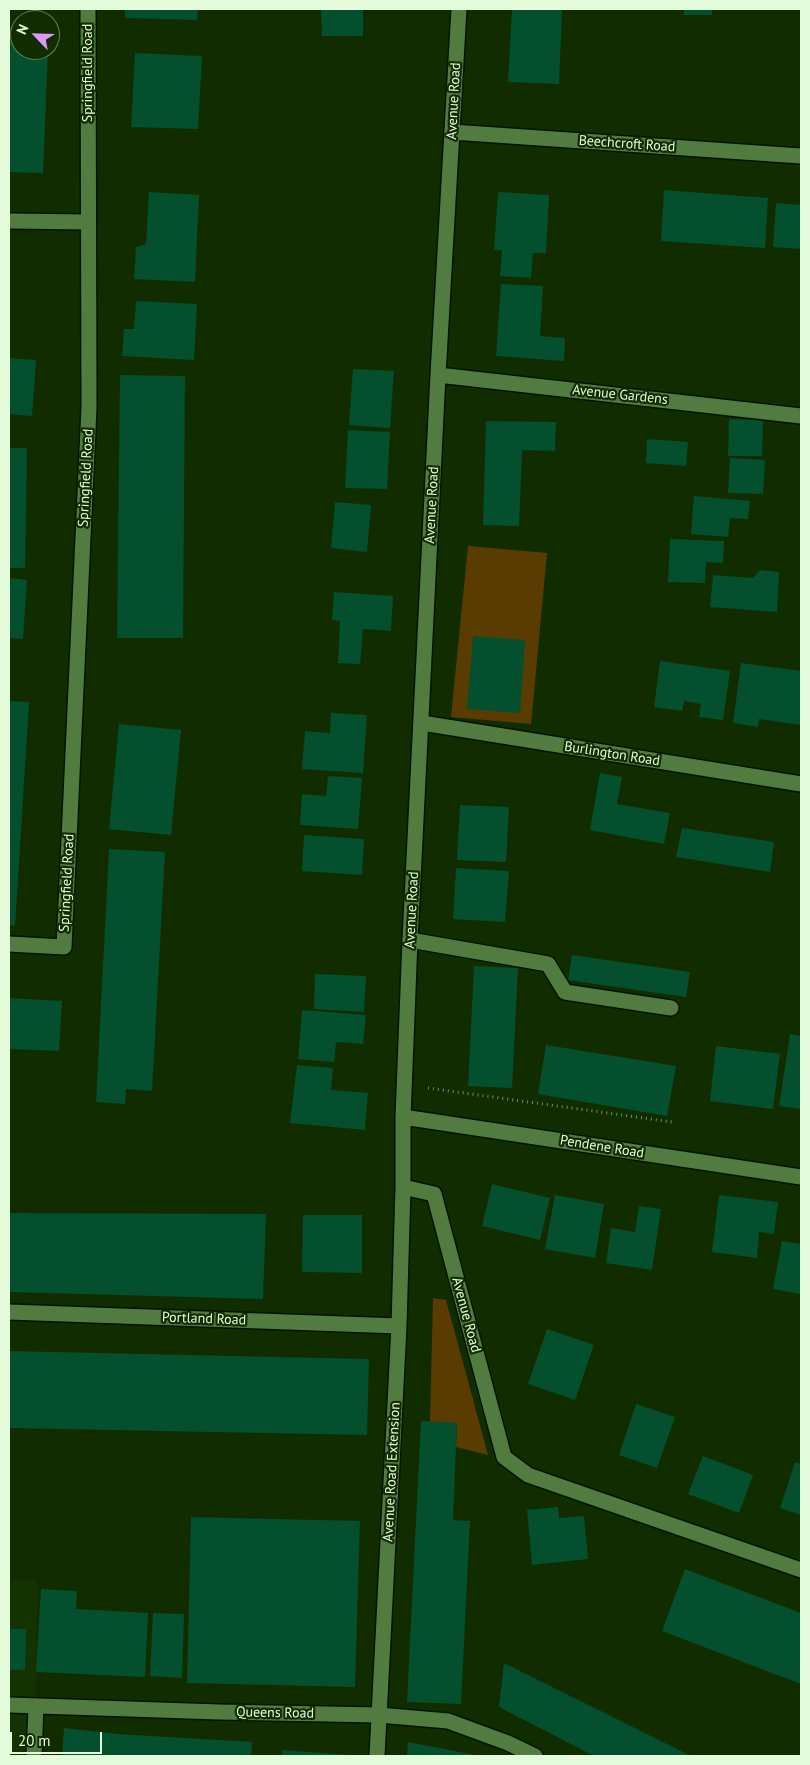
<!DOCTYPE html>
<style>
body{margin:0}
#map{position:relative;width:810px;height:1765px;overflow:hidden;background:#112d00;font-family:"PT Sans",sans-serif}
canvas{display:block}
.frame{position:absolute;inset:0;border:10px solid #e3fbda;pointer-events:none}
.north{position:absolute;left:10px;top:10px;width:50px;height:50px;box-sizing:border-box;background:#112d00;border:1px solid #657f57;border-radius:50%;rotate:294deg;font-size:14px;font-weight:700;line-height:20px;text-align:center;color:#e3fbda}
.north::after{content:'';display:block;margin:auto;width:18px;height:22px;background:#dc99f5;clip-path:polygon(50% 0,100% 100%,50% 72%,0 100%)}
.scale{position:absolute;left:10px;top:1732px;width:92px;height:22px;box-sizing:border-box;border:2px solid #e3fbda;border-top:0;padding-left:6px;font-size:15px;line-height:18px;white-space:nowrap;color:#e3fbda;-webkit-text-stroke:4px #112d00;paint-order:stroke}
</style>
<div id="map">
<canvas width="810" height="1765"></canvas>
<div class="frame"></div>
<div class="north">N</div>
<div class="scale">20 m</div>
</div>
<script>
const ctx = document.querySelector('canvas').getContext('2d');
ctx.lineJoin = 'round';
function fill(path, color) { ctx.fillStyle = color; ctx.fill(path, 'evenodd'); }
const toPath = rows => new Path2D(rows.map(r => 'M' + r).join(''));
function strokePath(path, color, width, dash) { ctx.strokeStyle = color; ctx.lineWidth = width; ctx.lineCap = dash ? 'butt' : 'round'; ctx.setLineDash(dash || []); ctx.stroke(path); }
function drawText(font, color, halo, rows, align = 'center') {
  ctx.font = font + ' "PT Sans",sans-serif'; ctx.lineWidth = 4.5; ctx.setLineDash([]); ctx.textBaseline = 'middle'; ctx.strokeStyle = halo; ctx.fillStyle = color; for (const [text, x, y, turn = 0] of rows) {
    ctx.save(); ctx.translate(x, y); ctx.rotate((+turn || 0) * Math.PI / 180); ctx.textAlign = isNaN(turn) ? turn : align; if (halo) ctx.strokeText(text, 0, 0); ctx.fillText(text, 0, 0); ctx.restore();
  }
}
const built = toPath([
 [38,1580,34,1756,9,1756,9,1581]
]);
const green = toPath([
 [468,546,547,553,531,724,451,717],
 [433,1298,446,1300,488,1455,456,1447,457,1423,430,1422]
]);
const building = toPath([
 [125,9,198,9,197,20,125,18],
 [321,9,363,9,363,36,322,36],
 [512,9,562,9,559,84,508,82],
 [684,9,712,9,712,15,684,15],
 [9,27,20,27,20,50,48,50,43,173,9,172],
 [135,53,202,56,198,129,131,127],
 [664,190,768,198,765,248,661,241],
 [149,192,199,195,195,282,134,279,136,247,146,244],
 [498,192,549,195,546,253,533,253,531,278,500,276,502,250,494,250],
 [776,203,801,205,801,249,773,247],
 [501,284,543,286,540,336,565,338,564,361,496,356],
 [136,301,197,304,194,360,122,356,124,329,134,329],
 [9,358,36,360,32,416,9,414],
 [353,369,394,371,390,428,349,425],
 [120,375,185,376,183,638,117,638],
 [729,419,763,420,762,456,728,456],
 [486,421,556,422,555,451,522,450,519,526,483,525],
 [348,430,390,432,387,489,345,488],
 [647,439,688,442,686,466,646,463],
 [9,448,27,448,25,568,9,568],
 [730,458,765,460,763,494,728,493],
 [694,496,750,501,748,519,730,518,728,537,691,534],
 [335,502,371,505,367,552,331,548],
 [670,539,724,541,723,563,706,562,705,583,668,582],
 [760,570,779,572,777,612,710,607,713,575,753,578],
 [9,578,27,580,23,639,9,638],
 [334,592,393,596,391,631,363,629,360,664,338,663,340,621,332,620],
 [473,636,525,640,520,713,467,709],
 [660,661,730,671,723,720,699,717,701,704,684,701,682,711,654,707],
 [741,663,801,671,801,725,759,719,758,727,733,723],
 [9,701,29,702,15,926,9,925],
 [331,713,367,715,363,773,302,769,305,731,330,733],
 [119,724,181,730,171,835,109,829],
 [600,773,622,777,617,804,670,813,664,844,590,830],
 [328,776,362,778,358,829,300,825,302,794,326,796],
 [460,805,509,807,506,862,457,860],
 [682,828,774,842,770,872,676,857],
 [304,835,364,839,362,875,302,871],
 [109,849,165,852,152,1091,126,1089,125,1104,96,1102],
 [456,868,509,871,505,922,453,919],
 [572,955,690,972,686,997,568,980],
 [474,966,518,968,512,1088,468,1086],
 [315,974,366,976,364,1012,314,1009],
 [9,998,62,1001,59,1051,9,1049],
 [302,1010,366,1015,363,1044,336,1042,334,1062,298,1059],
 [790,1034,801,1036,801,1109,779,1106],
 [546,1045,676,1066,667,1116,538,1094],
 [716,1046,780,1054,773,1109,710,1101],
 [297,1065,333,1068,331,1090,368,1093,365,1130,290,1123],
 [492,1184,550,1198,540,1240,482,1226],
 [555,1195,604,1204,595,1258,545,1249],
 [719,1195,778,1202,774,1234,759,1232,757,1258,712,1252],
 [639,1206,661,1209,652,1270,606,1263,611,1228,635,1232],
 [9,1213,266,1214,263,1299,9,1292],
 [303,1215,362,1215,362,1273,302,1272],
 [782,1241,801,1244,801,1294,773,1289],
 [547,1329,594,1345,575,1400,528,1384],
 [9,1351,369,1359,367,1435,9,1428],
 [636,1404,675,1417,657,1468,619,1455],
 [421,1421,457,1423,453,1520,470,1521,461,1704,407,1702],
 [703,1456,753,1475,739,1513,688,1494],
 [795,1462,801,1464,801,1515,780,1508],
 [558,1507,559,1518,584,1516,588,1559,532,1565,527,1510],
 [191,1517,360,1521,355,1687,187,1683],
 [685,1569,801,1613,801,1684,662,1631],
 [41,1589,77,1591,76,1609,148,1613,145,1677,36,1672],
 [153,1613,184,1614,182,1678,150,1676],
 [9,1629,26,1629,25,1670,9,1670],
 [504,1663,691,1756,594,1756,499,1707],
 [64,1728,118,1734,252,1742,251,1756,62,1756],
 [408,1742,475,1755,474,1756,407,1756],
 [282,1750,349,1755,349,1756,282,1756]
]);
const path = toPath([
 [428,1088,672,1122]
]);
const lane = toPath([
 [9,221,88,222],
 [410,940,548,964,565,992,671,1008]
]);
const street = toPath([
 [459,9,438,375,410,940,403,1117,403,1187,434,1194,504,1457,528,1475,801,1570],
 [452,132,801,156],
 [438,375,801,416],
 [422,723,801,784],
 [9,944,64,947,89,408,88,9],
 [403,1117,801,1177],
 [9,1312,399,1326],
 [34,1756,36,1706],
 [377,1756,399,1326,403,1187]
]);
const secondary = toPath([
 [9,1705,219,1712,379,1715,448,1721,508,1743,535,1756]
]);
const streetNames = [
 ["Springfield Road",88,73,-90],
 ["Avenue Road",454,101,-87],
 ["Beechcroft Road",627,144,4],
 ["Avenue Gardens",620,395,6],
 ["Springfield Road",86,478,-87],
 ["Avenue Road",432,505,-87],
 ["Burlington Road",612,754,9],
 ["Springfield Road",67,883,-87],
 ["Avenue Road",412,910,-87],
 ["Pendene Road",602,1147,9],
 ["Avenue Road",466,1315,75],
 ["Portland Road",204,1319,2],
 ["Avenue Road Extension",392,1472,-87],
 ["Queens Road",275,1713,1]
];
fill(built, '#133400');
fill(green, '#5b3c00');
fill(building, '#044f2d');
strokePath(lane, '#021400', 18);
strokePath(street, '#021400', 18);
strokePath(secondary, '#021400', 18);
strokePath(path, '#718b63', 3, [1, 4]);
strokePath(lane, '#527b3f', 15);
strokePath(street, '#527b3f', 15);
strokePath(secondary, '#527b3f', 15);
drawText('14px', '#e3fbda', '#112d00', streetNames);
</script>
